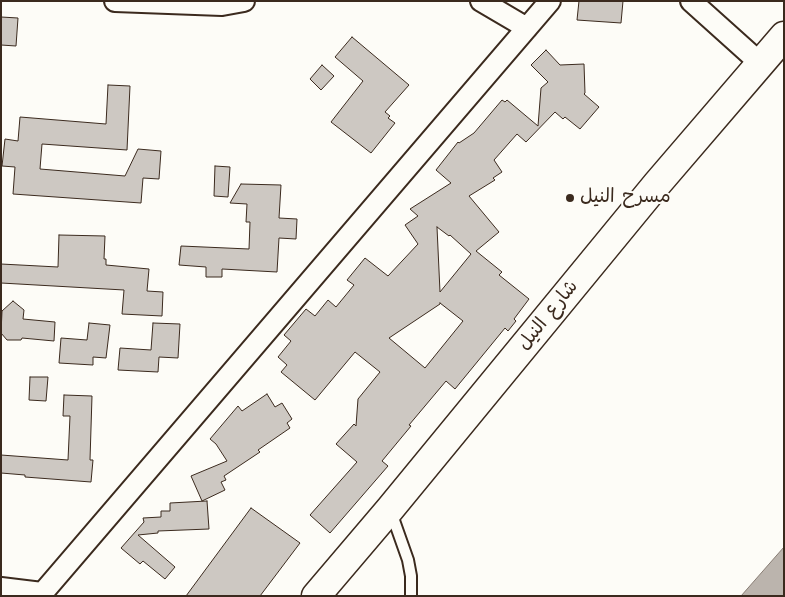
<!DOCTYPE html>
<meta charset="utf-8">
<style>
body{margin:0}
#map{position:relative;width:785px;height:597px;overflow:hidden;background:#fdfcf7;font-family:"Architects Daughter",sans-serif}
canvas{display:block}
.frame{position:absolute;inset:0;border:2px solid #3b2a1e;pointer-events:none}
</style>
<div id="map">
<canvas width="785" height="597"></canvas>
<div class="frame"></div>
</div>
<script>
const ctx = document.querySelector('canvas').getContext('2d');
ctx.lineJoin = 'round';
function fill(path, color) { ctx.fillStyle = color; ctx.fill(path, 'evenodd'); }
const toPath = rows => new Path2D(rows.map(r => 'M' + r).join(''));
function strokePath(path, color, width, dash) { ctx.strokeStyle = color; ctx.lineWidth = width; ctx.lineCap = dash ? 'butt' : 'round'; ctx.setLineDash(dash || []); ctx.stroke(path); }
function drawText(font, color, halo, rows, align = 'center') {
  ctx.font = font + ' "Architects Daughter","Playpen Sans Arabic",sans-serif'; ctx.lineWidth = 4; ctx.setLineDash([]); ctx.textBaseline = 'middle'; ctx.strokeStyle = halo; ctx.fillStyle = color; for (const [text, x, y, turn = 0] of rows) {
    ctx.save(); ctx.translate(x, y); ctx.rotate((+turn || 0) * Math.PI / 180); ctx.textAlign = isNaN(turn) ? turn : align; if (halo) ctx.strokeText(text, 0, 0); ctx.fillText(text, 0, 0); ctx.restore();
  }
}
const water = toPath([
 [784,547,784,596,741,596,784,547]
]);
const building = toPath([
 [579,1,623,1,621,23,577,20,579,1],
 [1,17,18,18,16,46,1,45,1,17],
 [352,37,409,85,385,112,390,116,388,118,395,123,371,153,331,122,363,81,335,57,352,37],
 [546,50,560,65,584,64,585,93,584,94,599,107,580,129,565,117,563,119,555,112,526,142,517,134,494,160,502,172,493,178,495,180,469,196,499,232,476,251,502,272,499,275,529,299,514,319,516,321,508,331,505,328,455,389,446,381,409,425,411,426,382,461,388,466,330,533,310,515,357,462,336,444,354,424,356,426,358,399,380,372,355,352,315,400,281,372,287,365,278,357,291,341,284,335,306,309,315,316,328,300,336,307,354,285,347,280,365,258,388,276,418,244,405,225,418,216,410,209,451,183,436,170,458,142,459,143,474,133,502,100,505,102,507,100,538,126,541,88,548,82,531,65,546,50],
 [437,227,449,236,450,235,471,254,440,292,437,227],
 [440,303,463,321,425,368,389,338,440,304,440,303],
 [322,65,334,76,321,90,310,79,322,65],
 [108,85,130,86,127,150,42,144,40,169,125,176,138,149,161,151,159,179,143,178,141,203,13,194,15,167,2,166,5,139,18,141,20,117,106,124,108,85],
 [215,166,230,167,228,197,214,196,215,166],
 [241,184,281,185,279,218,297,219,296,239,279,238,277,272,222,269,222,277,206,277,206,267,179,265,181,246,249,249,250,222,246,222,247,204,230,203,241,184],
 [59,235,105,236,104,259,106,259,106,265,149,269,147,291,163,292,162,316,122,314,124,290,1,283,1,264,58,267,59,235],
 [13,301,24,310,23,319,55,322,54,341,22,338,21,340,7,340,1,333,2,311,13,301],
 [89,323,110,325,106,358,93,357,93,365,59,363,61,338,87,340,89,323],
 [153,323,180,324,178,358,159,357,158,372,118,370,120,348,151,350,153,323],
 [30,377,48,377,46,401,29,400,30,377],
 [267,394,275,407,282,403,292,419,287,423,290,428,258,450,260,452,224,476,226,480,221,482,225,490,202,501,191,476,227,461,216,444,210,439,238,406,242,411,267,394],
 [64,395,92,396,90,460,93,460,91,482,25,477,25,475,1,473,1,455,68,460,70,416,63,416,64,395],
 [207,501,209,529,158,531,158,533,138,535,175,567,165,579,143,561,140,564,121,548,144,522,143,518,161,517,161,511,170,511,170,503,207,501],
 [251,508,300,543,260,596,186,596,251,508]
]);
const lane = toPath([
 [391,512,408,560,411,576,411,596]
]);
const street = toPath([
 [115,1,222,5,244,1],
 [481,1,527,28],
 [691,1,760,63],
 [1,588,42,593],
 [40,596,550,1]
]);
const primary = toPath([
 [316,596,390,509,657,184,784,36]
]);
const markers = [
 [570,198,5,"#3b2a1e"]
];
const poiNames = [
 ["مسرح النيل",580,198]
];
const streetNames = [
 ["شارع النيل",549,316,-51]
];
fill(water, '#bbb4ad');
strokePath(water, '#887d74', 1);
fill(building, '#cdc8c2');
strokePath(building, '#3b2a1e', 1);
strokePath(lane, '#3b2a1e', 14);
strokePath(street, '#3b2a1e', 24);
strokePath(primary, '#3b2a1e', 31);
strokePath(lane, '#fdfcf7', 10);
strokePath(street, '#fdfcf7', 20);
strokePath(primary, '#fdfcf7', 28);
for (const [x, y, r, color] of markers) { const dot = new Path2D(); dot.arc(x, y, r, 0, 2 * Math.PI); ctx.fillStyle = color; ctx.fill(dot); strokePath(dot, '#fdfcf7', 2); }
drawText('19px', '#3b2a1e', '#fdfcf7', poiNames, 'left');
drawText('19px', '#3b2a1e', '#fdfcf7', streetNames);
</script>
